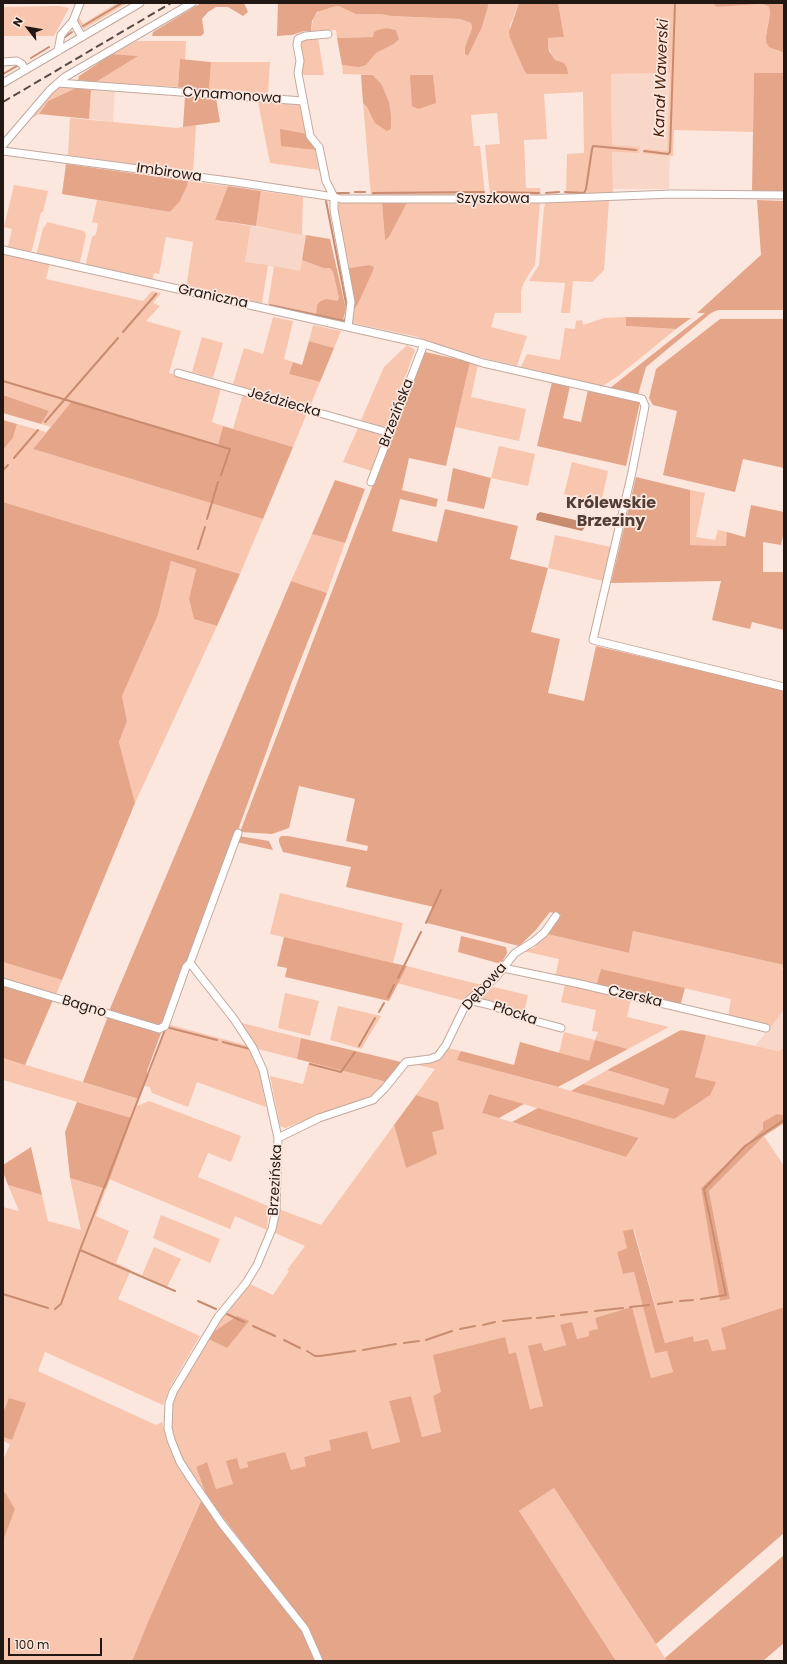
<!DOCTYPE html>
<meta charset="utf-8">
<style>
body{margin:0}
#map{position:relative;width:787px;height:1664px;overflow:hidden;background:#fce7de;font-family:Poppins,sans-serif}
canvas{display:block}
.frame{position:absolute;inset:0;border:4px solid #211814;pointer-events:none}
.north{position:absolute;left:8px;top:8px;width:40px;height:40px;-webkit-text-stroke:3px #fce7de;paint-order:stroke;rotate:301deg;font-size:11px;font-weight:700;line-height:16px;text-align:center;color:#211814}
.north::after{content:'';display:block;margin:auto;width:14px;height:18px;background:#211814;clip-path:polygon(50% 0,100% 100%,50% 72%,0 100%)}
.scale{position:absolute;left:8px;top:1638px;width:94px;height:18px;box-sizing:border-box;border:2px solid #211814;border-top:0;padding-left:5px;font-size:12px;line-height:14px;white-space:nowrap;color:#211814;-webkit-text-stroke:3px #fce7de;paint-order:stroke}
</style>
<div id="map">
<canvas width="787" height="1664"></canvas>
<div class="frame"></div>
<div class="north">N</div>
<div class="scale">100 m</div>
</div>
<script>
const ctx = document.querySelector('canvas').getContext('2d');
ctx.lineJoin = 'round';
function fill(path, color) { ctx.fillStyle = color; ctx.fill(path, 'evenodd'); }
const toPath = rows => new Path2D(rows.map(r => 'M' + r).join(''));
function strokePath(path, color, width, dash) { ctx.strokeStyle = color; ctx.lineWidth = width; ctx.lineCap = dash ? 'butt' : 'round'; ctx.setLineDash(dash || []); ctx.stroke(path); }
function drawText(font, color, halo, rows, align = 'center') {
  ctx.font = font + ' Poppins,sans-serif'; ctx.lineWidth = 3.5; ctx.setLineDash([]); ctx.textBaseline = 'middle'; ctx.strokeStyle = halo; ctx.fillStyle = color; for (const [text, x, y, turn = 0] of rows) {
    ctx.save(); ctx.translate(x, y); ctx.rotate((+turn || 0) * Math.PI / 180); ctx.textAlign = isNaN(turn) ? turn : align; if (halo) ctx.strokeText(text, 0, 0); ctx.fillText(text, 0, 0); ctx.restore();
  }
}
const built = toPath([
 [670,73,667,152,644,150,644,154,670,156,669,189,613,189,612,152,639,153,640,148,612,145,611,74],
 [91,90,115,91,113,122,89,119],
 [251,226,306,235,300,271,245,262],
 [783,1011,784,1011,784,1048,778,1051,755,1046]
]);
const green = toPath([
 [117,3,127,3,84,29,78,24,77,19,79,17,83,24],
 [489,3,519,3,510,26,510,38,519,57,560,61,555,60,552,56,548,45,548,38,564,37,558,3,712,3,717,7,760,4,766,5,769,7,770,14,766,35,775,50,784,53,784,73,754,74,753,132,674,130,673,156,643,154,644,149,667,151,670,73,611,74,612,145,640,147,639,153,612,152,613,192,566,195,567,154,584,153,583,92,544,94,547,139,524,140,526,188,540,188,541,196,490,196,485,145,500,144,497,113,471,115,474,146,480,146,485,195,371,195,363,103,367,107,389,102,382,85,373,75,343,74,342,65,352,66,366,65,376,53,394,44,399,39,396,30,387,28,373,37,337,38,336,30,311,31,314,16,321,10,338,6,356,14,380,14,391,16,460,19,471,23,472,28,465,47,468,56,482,27],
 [433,75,435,103,422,108],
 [59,6,69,8,54,36,3,36,3,7],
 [305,38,318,38,324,75,301,75,300,43],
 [137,41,186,41,185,60,180,60,178,87,96,82,137,56,112,54],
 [211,62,270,62,268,94,209,90],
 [59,86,76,88,48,101,39,114,24,123],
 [258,102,301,105,310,150,315,150,319,170,270,163],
 [70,118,177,128,196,125,193,173,68,155],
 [188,181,228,186,215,220,251,226,245,262,268,265,262,303,186,288,193,242,166,237,159,274,154,273,152,281,88,266,86,263,92,237,96,234,98,223,92,222,97,200,170,212,182,198],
 [14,185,48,191,43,212,41,212,32,250,28,253,4,247,8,246,12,229,4,227],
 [261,191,303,197,302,235,256,226],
 [609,201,604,270,592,282,573,281,570,313,561,313,565,283,529,281,539,265,544,208,546,202],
 [540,202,535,265,524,282,521,291,521,313,495,313,491,327,527,336,517,366,462,353,428,342,418,337,352,323,354,310,358,304,373,271,369,265,349,268,336,207,340,203,382,203,385,239,389,237,407,203],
 [47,222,84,231,86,235,80,262,77,264,39,255,37,252,43,228,46,225],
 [3,253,50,262,46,279,143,301,152,291,161,293,153,303,160,306,146,321,181,331,169,373,221,388,212,422,223,426,218,445,72,401,51,427,41,424,48,411,3,395],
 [302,260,323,268,330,268,333,272,339,298,338,301,317,305,316,314,268,304,274,266,300,271],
 [273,317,293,321,284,359,293,362,289,374,320,382,310,406,233,384,244,348,263,354],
 [626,317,626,326,676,329,618,376,601,387,521,367,527,354,560,360,565,328,575,329,576,321,582,320,583,325,604,318],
 [313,325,341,331,334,348,309,341],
 [202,337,223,343,213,378,192,372],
 [407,345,415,350,388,425,383,427,361,420,384,367],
 [470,362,478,364,471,397,526,409,519,441,455,427],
 [243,394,307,413,293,447,233,429],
 [17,424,46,432,33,449,263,519,240,574,3,502,3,450,13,438],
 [358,428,381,434,383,439,372,471,343,462],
 [499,446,535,454,528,486,491,478],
 [572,462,608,471,601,503,564,494],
 [690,490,705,493,696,537,715,540,718,530,727,532,727,546,690,545],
 [312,534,345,543,327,593,291,581],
 [555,535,611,547,603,581,548,568],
 [171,561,196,569,189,599,194,619,217,626,135,803,119,742,127,721,122,696,158,615],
 [280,893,403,923,393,963,270,934],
 [633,931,784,965,782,969,784,970,784,1011,783,1011,771,1027,728,1017,731,999,601,969,596,986,555,977,559,959,523,951,534,948,547,934,629,953],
 [3,962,62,980,56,995,3,979],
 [407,966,437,974,482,985,465,1001,397,983],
 [565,984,631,999,627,1017,669,1027,628,1049,595,1040,589,1062,559,1053,564,1032,595,1040,598,1032,592,1031,596,1010,561,1002],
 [493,987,528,995,524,1013,480,999],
 [285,993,319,1001,310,1036,278,1028],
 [338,1006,381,1016,361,1049,330,1040],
 [238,1022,301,1038,297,1059,258,1049],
 [167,1024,249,1046,259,1069,266,1107,197,1082,188,1107,152,1093,150,1087,145,1086],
 [706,1035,778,1051,784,1048,784,1115,777,1114,763,1129,701,1188,721,1301,730,1299,709,1191,764,1136,784,1166,784,1307,721,1328,726,1349,712,1351,694,1342,693,1336,665,1343,634,1229,627,1248,617,1252,623,1274,634,1272,655,1352,667,1350,673,1372,651,1378,632,1308,595,1318,598,1329,590,1336,577,1339,560,1325,566,1345,544,1351,529,1346,543,1406,530,1409,516,1352,509,1354,504,1337,441,1393,433,1396,441,1432,422,1437,411,1396,389,1401,400,1442,372,1449,367,1431,329,1440,331,1450,304,1457,307,1466,291,1470,247,1462,248,1467,240,1469,237,1458,227,1461,234,1484,216,1489,207,1462,196,1467,205,1492,182,1460,171,1433,170,1418,174,1396,208,1339,227,1348,212,1333,225,1312,250,1284,273,1295,289,1271,287,1270,305,1246,273,1232,279,1209,321,1225,394,1125,406,1168,432,1132,438,1102,416,1095,435,1069,409,1063,432,1061,443,1056,448,1048,461,1051,458,1060,674,1119,716,1083,695,1077],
 [489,1094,639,1138,639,1139,626,1157,482,1113],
 [3,1058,139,1099,137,1106,149,1101,241,1136,231,1162,208,1153,198,1177,268,1206,267,1230,235,1216,230,1229,109,1179,132,1118,3,1080],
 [309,1062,387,1082,371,1100,337,1109,285,1128,280,1126,270,1076,303,1084],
 [607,1070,669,1089,664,1106,583,1084],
 [70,1178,106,1189,96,1216,129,1231,116,1263,131,1270,118,1299,200,1336,170,1387,163,1405,45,1352,38,1371,156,1425,162,1422,174,1458,202,1498,148,1622,132,1661,3,1661,3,1541,15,1509,5,1492,3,1493,3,1460,10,1444,3,1441,3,1437,12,1440,3,1413,3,1207,19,1211,8,1185,42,1195,48,1221,81,1230],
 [161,1215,220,1239,210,1263,153,1238],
 [154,1247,181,1259,167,1287,142,1275],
 [554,1488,656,1644,667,1661,616,1661,519,1511]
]);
const forest = toPath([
 [201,3,244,3,248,12,243,16,228,7,216,7,208,12,202,19,204,33,201,36,152,36,153,32],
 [278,3,489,3,482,27,468,56,465,54,465,47,472,28,471,23,460,19,391,16,380,14,356,14,338,6,333,7,317,12,312,21,311,31,304,31,292,35,277,36],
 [519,3,558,3,564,37,548,38,548,45,549,51,555,60,564,63,567,68,568,74,527,74,524,70,510,38,509,32],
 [712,3,784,3,784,53,769,47,766,42,766,36,770,14,769,7,766,5,760,4,717,7],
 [387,28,396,30,399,39,394,44,376,53,366,65,359,67,342,65,337,38,373,37,374,32,378,30],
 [112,54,138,56,96,82,78,80,79,76],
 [180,59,211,62,209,90,178,87],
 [754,73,784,73,784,192,752,191],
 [361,75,373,75,382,85,389,102,391,116,391,129,387,131,375,123,367,107,363,103],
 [410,75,433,75,436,103,422,108,418,109,412,106],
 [76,88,91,90,89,119,39,114,48,101],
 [185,96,216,98,220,122,183,127],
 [280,129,307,134,308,139,313,145,315,150,281,146],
 [66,164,188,181,187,186,180,201,170,212,62,194],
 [228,186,261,191,256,226,215,220],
 [757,200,784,201,784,310,718,310,711,313,646,367,638,395,610,388,705,313,697,313,761,255],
 [382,203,407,203,389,237,385,240],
 [306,235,330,239,346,309,343,320,316,314,317,305,321,301,326,299,337,301,339,298,333,272,330,268,323,268,302,260],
 [369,265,374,267,373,271,358,304,354,310,349,268],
 [626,317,691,318,676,329,626,326],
 [720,319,784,319,784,468,743,459,735,492,663,475,677,411,653,405,649,398,656,369],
 [309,341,334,348,320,382,289,374,293,362,302,365],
 [425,352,470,362,446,466,409,458,402,490,438,499,436,507,400,499,392,531,437,542,445,509,518,526,510,559,548,568,531,632,560,639,548,693,584,701,596,646,784,690,784,965,633,931,629,953,547,934,561,915,550,912,535,931,519,946,427,923,434,907,346,887,351,867,283,852,279,842,279,839,281,836,288,836,367,851,368,846,346,841,355,799,299,786,289,828,272,834,240,832,358,523],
 [552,382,570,386,563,418,581,422,588,390,640,402,626,466,537,446],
 [3,395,49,411,41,424,3,413],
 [72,401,218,445,223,426,293,447,263,519,33,449],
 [3,420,17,424,13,438,3,450],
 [453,468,491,478,484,509,447,501],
 [636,477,690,490,690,545,726,546,727,532,745,537,751,505,784,512,784,531,781,545,763,542,763,572,784,572,784,630,752,622,750,629,712,620,721,581,611,583],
 [335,480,365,489,345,543,312,534],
 [3,502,240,574,217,626,194,619,189,599,196,569,171,561,158,615,122,696,127,721,119,742,135,803,62,980,3,962],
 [291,581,327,593,291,684,234,841,166,1017,160,1024,155,1025,109,1011],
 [239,836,269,841,273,850,236,842],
 [461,936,506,947,507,953,501,964,458,952],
 [284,937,393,963,407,966,389,1001,285,977,287,968,277,966],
 [601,969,685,988,680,1006,596,986],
 [3,985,53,1000,25,1065,3,1058],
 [108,1016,161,1033,147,1071,147,1075,149,1075,139,1099,83,1082],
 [681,1030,706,1035,695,1077,716,1082,710,1095,674,1119,571,1091,583,1084,664,1105,669,1089,607,1070],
 [301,1038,401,1062,400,1065,387,1082,297,1059],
 [595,1040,628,1049,558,1087,457,1060,461,1051,514,1065,520,1042,589,1061],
 [489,1094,524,1104,499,1118,482,1113],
 [416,1095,438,1102,444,1129,432,1132,437,1154,406,1168,394,1125],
 [77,1102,132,1118,106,1189,70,1178,65,1132],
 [538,1108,639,1138,626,1157,512,1122],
 [777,1114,784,1115,784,1123,764,1136,709,1191,730,1299,720,1301,701,1188,763,1129,763,1122],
 [31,1147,42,1195,8,1185,3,1172,3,1165],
 [633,1229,665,1343,693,1336,694,1342,708,1339,712,1351,726,1349,721,1328,784,1307,784,1533,656,1644,554,1488,519,1511,616,1661,321,1661,315,1644,307,1627,205,1494,205,1492,196,1467,207,1462,216,1489,233,1484,226,1461,237,1458,240,1469,248,1467,247,1462,285,1452,291,1470,306,1466,304,1457,331,1450,329,1440,367,1431,372,1449,400,1442,389,1401,411,1396,422,1437,441,1432,433,1396,441,1392,433,1355,505,1337,509,1354,516,1352,530,1409,543,1406,528,1346,541,1343,544,1351,566,1345,560,1325,572,1322,577,1339,589,1336,589,1331,598,1329,595,1318,632,1307,651,1378,673,1372,667,1351,655,1353,634,1272,623,1274,617,1252,627,1248,623,1231],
 [237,1316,249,1321,227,1348,208,1339,212,1333],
 [9,1398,26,1403,12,1440,3,1437,3,1413],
 [5,1492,15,1509,3,1541,3,1493],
 [201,1501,303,1631,315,1661,132,1661,148,1622],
 [784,1555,784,1643,763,1661,667,1661,665,1658]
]);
const water = toPath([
 [540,512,584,522,586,526,582,531,536,520,537,514]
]);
const stream = toPath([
 [83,26,122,3],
 [65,37,72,32],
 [31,58,49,47],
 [3,74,17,66],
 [644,151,668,154,670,152,675,3],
 [355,192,365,192],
 [492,192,539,193],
 [565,192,584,193,586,189,592,149,593,146,636,150],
 [336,193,349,193],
 [373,193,484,192],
 [546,193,559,192],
 [326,201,347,308],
 [270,305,345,321,346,316],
 [123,332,156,294],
 [3,381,230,449,221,475],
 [45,422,118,338],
 [14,458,38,430],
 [3,470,8,465],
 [207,519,218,482],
 [198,549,205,527],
 [426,923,441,890],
 [398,978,421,932],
 [388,997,394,985],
 [379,1012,384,1003],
 [223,1042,250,1049],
 [359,1046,375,1018],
 [310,1064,341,1072,355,1052],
 [80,1250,175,1291],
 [3,1294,48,1308],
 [701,1299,726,1295,704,1189,745,1146,784,1120],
 [198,1301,216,1309],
 [680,1301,693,1300],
 [658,1304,672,1302],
 [630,1307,649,1305],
 [55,1309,61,1304,80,1250,166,1027,217,1040],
 [595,1311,623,1308],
 [227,1314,244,1322],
 [561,1315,587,1312],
 [537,1318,554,1316],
 [503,1321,531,1318],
 [483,1325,495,1322],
 [253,1326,275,1336],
 [460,1329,475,1326],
 [284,1340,300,1348],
 [426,1340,452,1331],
 [404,1343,419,1341],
 [363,1350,396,1344],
 [307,1351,315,1356,320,1356,355,1351]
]);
const minor = toPath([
 [80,3,73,21,82,37],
 [328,34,305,36,298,39,297,45,300,61,298,73,310,136,319,147,326,181,334,197],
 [58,51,61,35,73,21],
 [3,62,17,61,22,64,25,70],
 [3,83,140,3],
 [58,83,303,101],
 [3,145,50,90,65,77,192,3],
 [3,151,236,182,334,197],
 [3,250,424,344,483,363,642,399,645,406,632,472,593,640,784,687],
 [348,327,351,302,334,210,334,197,341,199,544,199,672,194,784,195],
 [178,373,390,433],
 [371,482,424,344],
 [190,963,234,1019,253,1048,263,1070,278,1138,276,1210,272,1229,257,1265,246,1283,218,1317,173,1392,169,1403,168,1428,171,1440,180,1462,193,1482,222,1524,305,1629,319,1661],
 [503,968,580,984,766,1028],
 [3,982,159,1029,165,1026,186,967,190,963,238,833],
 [469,1000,490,1005,532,1020,561,1028],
 [278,1138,319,1118,373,1100,385,1088,406,1062,430,1059,438,1056,446,1045,465,1006,469,1000,496,977,515,953,533,942,544,933,556,916]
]);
const rail = toPath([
 [3,102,171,3]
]);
const streetNames = [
 ["Cynamonowa",232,96,4],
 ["Imbirowa",169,173,8],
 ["Szyszkowa",493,199],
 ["Graniczna",213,297,12],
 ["Jeździecka",284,403,16],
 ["Brzezińska",397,413,-69],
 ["Dębowa",485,987,-48],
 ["Czerska",635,997,13],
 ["Bagno",84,1007,17],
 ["Płocka",515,1014,19],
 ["Brzezińska",276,1180,-87]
];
const waterNames = [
 ["Kanał Wawerski",662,78,-88]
];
const quarterNames = [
 ["Królewskie",611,504],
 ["Brzeziny",611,522]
];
fill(built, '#f8d7c8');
fill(green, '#f8c5ae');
fill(forest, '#e5a589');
fill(water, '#c98c70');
strokePath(stream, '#c98c70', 2);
strokePath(minor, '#c2a99e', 9);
strokePath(minor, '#fff', 7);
strokePath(rail, '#574b46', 2, [8, 4]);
drawText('14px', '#211814', '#fce7de', streetNames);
drawText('italic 15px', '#441c07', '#fce7de', waterNames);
drawText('bold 16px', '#533e35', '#fce7de', quarterNames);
</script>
